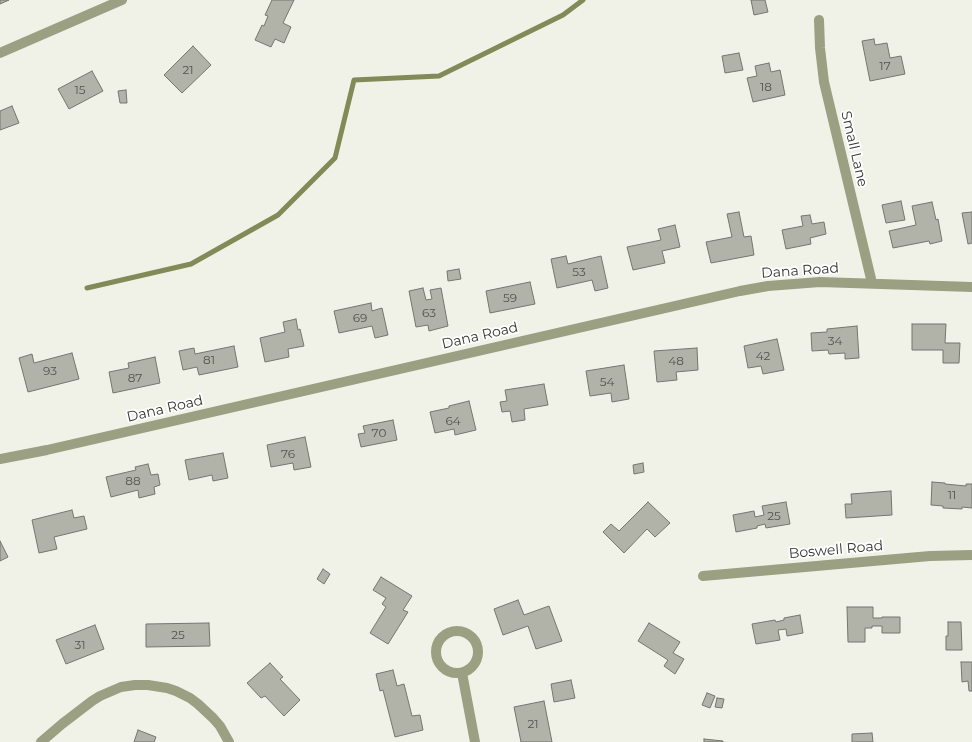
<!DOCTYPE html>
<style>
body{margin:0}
canvas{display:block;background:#f0f2e8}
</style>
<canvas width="972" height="742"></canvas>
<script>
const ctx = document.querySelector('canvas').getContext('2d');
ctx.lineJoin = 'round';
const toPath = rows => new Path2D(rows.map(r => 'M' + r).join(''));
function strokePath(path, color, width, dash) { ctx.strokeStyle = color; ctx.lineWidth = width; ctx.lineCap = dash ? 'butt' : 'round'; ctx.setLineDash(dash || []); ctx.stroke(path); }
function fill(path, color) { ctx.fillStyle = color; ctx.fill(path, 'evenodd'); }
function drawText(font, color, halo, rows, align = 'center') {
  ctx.font = font + ' Montserrat,sans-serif'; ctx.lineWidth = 3.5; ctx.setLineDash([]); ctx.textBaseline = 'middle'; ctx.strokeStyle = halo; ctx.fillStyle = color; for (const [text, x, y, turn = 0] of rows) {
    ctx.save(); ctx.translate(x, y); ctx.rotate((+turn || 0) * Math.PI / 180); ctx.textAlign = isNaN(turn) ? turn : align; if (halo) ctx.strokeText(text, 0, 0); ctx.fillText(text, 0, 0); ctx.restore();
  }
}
const stream = toPath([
 [87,288,191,264,278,215,335,158,354,80,439,76,563,15,583,0]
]);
const building = toPath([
 [0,0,9,0,0,4,0,0],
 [272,0,294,0,283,23,291,27,284,43,275,39,271,47,255,40,262,25,264,26,268,16,265,15,272,0],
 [751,0,765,0,768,12,754,15,751,0],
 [874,39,875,45,887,43,890,58,901,56,905,74,870,81,862,41,874,39],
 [193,46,211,65,182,93,164,75,193,46],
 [739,53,743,70,725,73,722,56,739,53],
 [769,63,771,72,780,70,785,95,753,102,747,78,757,76,755,66,769,63],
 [92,71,103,91,69,109,58,89,92,71],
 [126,90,127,103,120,103,118,91,126,90],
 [12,106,19,123,0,130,0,111,12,106],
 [901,201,905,220,886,223,882,205,901,201],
 [932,202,936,220,938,219,942,241,930,244,929,241,893,248,889,231,916,225,912,206,932,202],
 [739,212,744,237,751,236,754,255,711,263,706,242,732,237,727,214,739,212],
 [972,212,972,243,968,244,962,213,972,212],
 [810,215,812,224,824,222,826,234,810,238,811,244,786,249,782,230,803,226,801,216,810,215],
 [675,225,680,247,662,251,665,263,633,270,627,247,661,240,658,229,675,225],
 [566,256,568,264,601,256,608,288,595,291,592,280,557,288,551,259,566,256],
 [459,269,461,279,448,281,447,271,459,269],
 [530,282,535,304,490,313,486,291,530,282],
 [423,288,426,300,432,299,430,290,441,288,448,326,429,331,428,325,416,327,409,291,423,288],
 [371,303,372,311,382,308,388,335,375,338,372,326,339,333,334,311,371,303],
 [296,319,298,330,300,329,304,346,288,349,289,357,265,362,260,338,285,332,283,322,296,319],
 [912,324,946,324,945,343,960,343,959,363,943,363,943,350,912,350,912,324],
 [857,326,859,358,845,359,845,353,829,354,828,350,812,351,811,333,827,332,827,329,857,326],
 [777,339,784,370,763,374,761,366,748,368,744,346,777,339],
 [234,346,238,367,199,375,197,367,183,370,179,351,194,348,195,354,234,346],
 [697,348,698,370,676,372,677,380,657,382,654,351,697,348],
 [72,353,79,379,28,392,19,358,32,354,34,363,72,353],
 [155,357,160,383,113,393,109,372,129,368,128,363,155,357],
 [624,365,629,399,612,402,611,393,590,396,586,371,624,365],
 [544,384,548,405,524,409,525,420,512,422,510,411,502,412,500,402,507,401,505,390,544,384],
 [469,401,476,430,455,435,454,429,435,433,430,412,449,408,449,406,469,401],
 [393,420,397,440,361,447,358,434,365,433,363,426,393,420],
 [305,437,311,467,294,470,293,463,271,467,267,445,305,437],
 [223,453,228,478,213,481,212,475,189,480,185,460,223,453],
 [643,463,644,472,634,474,633,465,643,463],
 [148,464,151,475,158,474,160,485,154,487,155,494,139,498,138,490,111,497,106,477,136,470,135,467,148,464],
 [932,482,945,483,945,484,966,486,966,484,972,484,972,508,962,507,962,509,943,508,943,506,931,505,932,482],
 [891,491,892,515,846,518,845,504,852,504,851,494,891,491],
 [648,502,670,523,655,537,647,529,624,553,603,532,611,524,619,531,648,502],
 [786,502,790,524,766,528,765,524,757,526,757,528,736,532,733,515,754,511,755,517,764,515,762,506,786,502],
 [72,510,74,518,84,516,87,529,54,537,57,549,39,553,32,520,72,510],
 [0,541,8,557,0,561,0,541],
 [323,569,330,574,324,584,317,579,323,569],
 [381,577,412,596,403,610,408,612,388,644,370,633,386,607,382,604,386,598,373,590,381,577],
 [518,600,524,615,549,606,562,641,536,649,528,626,503,635,494,609,518,600],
 [847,607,873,607,873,618,882,618,882,617,900,617,900,633,882,633,882,626,872,626,872,628,865,628,865,642,848,642,847,607],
 [800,615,803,633,787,636,786,629,778,630,780,640,756,644,752,624,775,620,776,622,784,620,784,618,800,615],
 [948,622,961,622,962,650,946,650,946,636,948,636,948,622],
 [209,623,210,646,146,647,146,624,209,623],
 [649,623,680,642,673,653,684,659,675,674,664,666,668,660,638,641,649,623],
 [95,625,104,649,66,664,56,640,95,625],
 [961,662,972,662,972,691,969,691,968,681,962,682,961,662],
 [270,663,283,677,280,679,300,700,284,716,265,696,261,698,247,683,270,663],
 [393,670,397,686,404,684,412,716,420,715,423,730,395,737,383,690,380,691,376,674,393,670],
 [571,680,575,698,554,702,551,684,571,680],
 [707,693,715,696,710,708,702,705,707,693],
 [717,698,724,699,722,708,715,707,717,698],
 [544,701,552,742,521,742,514,707,544,701],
 [138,730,156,737,154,742,134,742,138,730],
 [872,733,873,742,852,742,852,734,872,733],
 [704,739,723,741,723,742,704,742,704,739]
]);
const minor = toPath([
 [819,20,820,48,824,82,872,283],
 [0,53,122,0],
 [0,459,47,450,740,291,768,286,820,282,972,287],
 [703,576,930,556,972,555],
 '436 652a21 21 0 1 1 42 0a21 21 0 1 1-42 0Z',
 [462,673,475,742],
 [41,742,62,724,92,701,100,696,121,687,135,685,148,685,167,688,176,691,190,698,198,704,213,718,220,726,229,742]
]);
const numberNames = [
 ["17",885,66],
 ["21",188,70],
 ["18",766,87],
 ["15",80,90],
 ["53",579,272],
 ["59",510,298],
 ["63",429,313],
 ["69",360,318],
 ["34",835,341],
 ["42",763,356],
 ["81",209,360],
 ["48",676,361],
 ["93",50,371],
 ["87",135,378],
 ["54",607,382],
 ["64",453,421],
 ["70",379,433],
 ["76",288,454],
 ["88",133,481],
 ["11",952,495],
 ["25",774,516],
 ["25",178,635],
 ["31",80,645],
 ["21",533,724]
];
const streetNames = [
 ["Small Lane",854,149,77],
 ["Dana Road",800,271,-4],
 ["Dana Road",480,336,-13],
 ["Dana Road",165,409,-13],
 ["Boswell Road",836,550,-5]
];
strokePath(stream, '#828a58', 5);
fill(building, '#b1b3a9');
strokePath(building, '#75766e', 1);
strokePath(minor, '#9ba083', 10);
drawText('12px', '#53544f', null, numberNames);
drawText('14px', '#343531', '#fff', streetNames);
</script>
